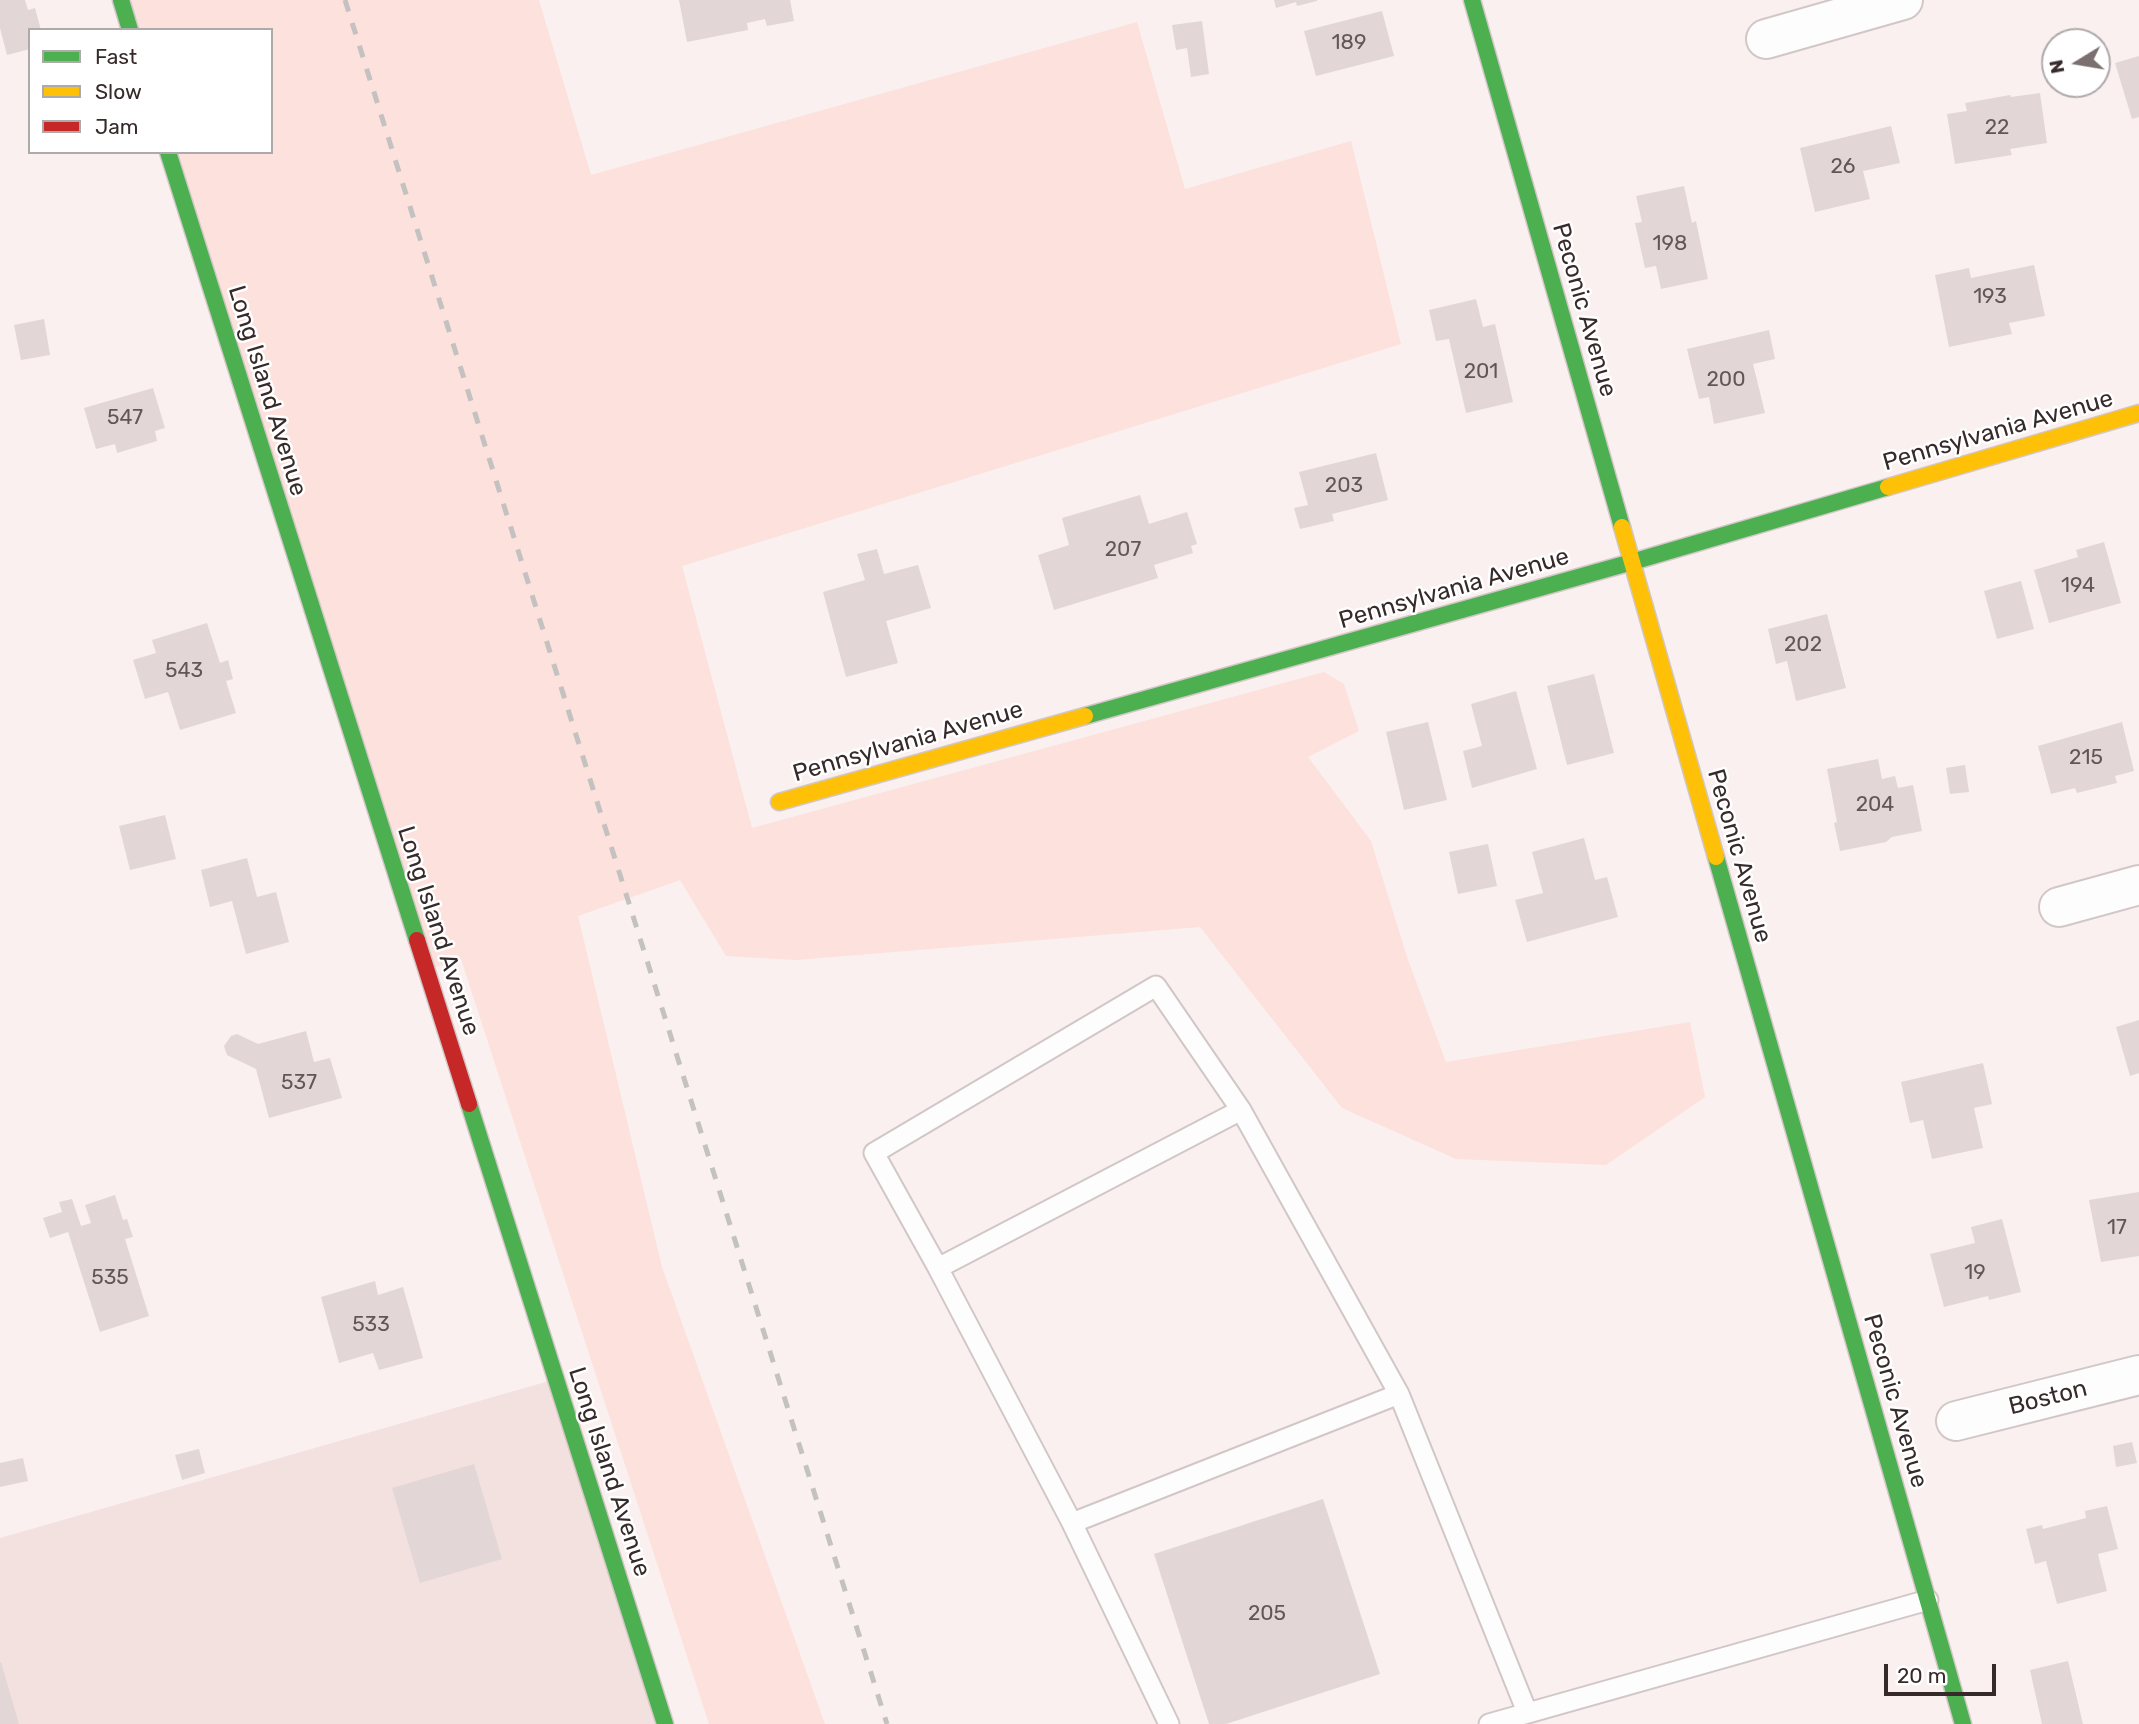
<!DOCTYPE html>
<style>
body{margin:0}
#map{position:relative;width:2139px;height:1724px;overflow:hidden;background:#faf0ef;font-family:Rubik,sans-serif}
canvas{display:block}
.legend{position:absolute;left:28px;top:28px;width:245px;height:126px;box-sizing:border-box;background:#fff;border:2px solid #afaaaa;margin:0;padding:9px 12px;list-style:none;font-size:21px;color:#362b2a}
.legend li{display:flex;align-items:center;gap:14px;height:35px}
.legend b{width:35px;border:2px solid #afaaaa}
.north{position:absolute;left:2041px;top:28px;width:70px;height:70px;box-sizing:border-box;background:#fff;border:2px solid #afaaaa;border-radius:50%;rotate:259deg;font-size:19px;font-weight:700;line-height:28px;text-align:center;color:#362b2a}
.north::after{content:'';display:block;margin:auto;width:24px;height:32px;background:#7b706f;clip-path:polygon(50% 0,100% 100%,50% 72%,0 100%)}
.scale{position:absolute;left:1884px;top:1664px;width:112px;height:32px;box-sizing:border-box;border:4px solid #362b2a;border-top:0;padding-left:9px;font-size:21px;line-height:24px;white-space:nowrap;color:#362b2a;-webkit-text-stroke:5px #fff;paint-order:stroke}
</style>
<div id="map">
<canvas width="2139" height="1724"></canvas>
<ul class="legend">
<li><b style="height:9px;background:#4caf50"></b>Fast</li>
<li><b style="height:9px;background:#ffc107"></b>Slow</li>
<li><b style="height:9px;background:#c62828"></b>Jam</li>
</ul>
<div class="north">N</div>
<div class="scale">20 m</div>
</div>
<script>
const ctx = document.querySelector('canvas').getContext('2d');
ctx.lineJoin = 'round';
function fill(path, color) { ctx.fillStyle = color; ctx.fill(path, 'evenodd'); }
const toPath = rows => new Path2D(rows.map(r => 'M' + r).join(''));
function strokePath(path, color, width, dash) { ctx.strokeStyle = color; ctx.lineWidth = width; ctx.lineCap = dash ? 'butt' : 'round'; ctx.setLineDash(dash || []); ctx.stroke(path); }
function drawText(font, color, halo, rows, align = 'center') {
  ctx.font = font + ' Rubik,sans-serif'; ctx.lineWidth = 5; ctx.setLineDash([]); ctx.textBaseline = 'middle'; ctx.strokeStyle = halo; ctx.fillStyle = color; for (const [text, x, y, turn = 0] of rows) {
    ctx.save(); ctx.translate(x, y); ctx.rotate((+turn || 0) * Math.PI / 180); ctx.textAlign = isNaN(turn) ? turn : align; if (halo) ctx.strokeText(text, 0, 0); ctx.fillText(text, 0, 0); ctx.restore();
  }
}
const built = toPath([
 [556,1379,665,1724,0,1724,0,1538]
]);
const green = toPath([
 [121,0,539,0,591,175,1137,22,1185,189,1351,141,1401,344,682,566,752,828,1324,672,1344,684,1359,731,1308,757,1371,841,1408,960,1446,1062,1690,1022,1705,1097,1606,1165,1456,1159,1342,1108,1200,927,796,960,726,956,680,880,578,916,662,1267,825,1724,709,1724,461,959,426,970,169,152,271,152,271,30,130,30]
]);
const building = toPath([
 [0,0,25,0,28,10,35,8,41,30,30,30,30,49,7,55,0,28],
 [679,0,790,0,794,21,767,26,765,19,747,23,748,30,687,42],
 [1274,0,1317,0,1317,1,1297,6,1296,2,1276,8],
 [1382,11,1394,56,1316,76,1304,31],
 [1202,21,1209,74,1191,77,1187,48,1176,50,1172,25],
 [2139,56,2139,117,2132,119,2115,63],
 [2040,93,2047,143,2010,149,2012,155,1955,164,1947,114,1967,111,1965,103,2010,95,2011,97],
 [1891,126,1900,163,1863,171,1870,199,1815,212,1800,148],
 [1684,186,1692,223,1696,221,1708,279,1661,289,1656,266,1645,268,1635,223,1642,222,1636,196],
 [2034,265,2045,316,2009,323,2012,334,1949,347,1935,275,1969,268,1971,278],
 [1476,299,1483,327,1495,324,1513,402,1466,413,1449,339,1436,341,1429,310],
 [44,319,50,355,21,360,14,325],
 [1769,330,1775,359,1753,364,1765,413,1714,424,1709,397,1699,399,1687,349],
 [153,388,165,428,155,431,157,441,117,453,115,444,96,449,84,408],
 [1376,453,1388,500,1332,514,1334,521,1300,529,1294,508,1308,505,1299,472],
 [1140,495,1149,524,1187,512,1197,544,1191,546,1193,553,1154,565,1158,578,1054,610,1038,555,1069,545,1062,518],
 [2104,542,2121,603,2049,623,2034,570,2078,557,2076,550],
 [877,549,884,574,918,565,931,608,886,621,898,663,846,677,823,592,865,580,857,554],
 [2021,581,2034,629,1997,639,1984,591],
 [1827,614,1846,688,1796,701,1787,661,1776,664,1768,629],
 [207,623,220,663,228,660,233,679,226,681,236,713,180,730,168,692,145,699,133,660,156,653,152,640],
 [1594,674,1614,753,1567,765,1547,686],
 [1516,691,1537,769,1472,788,1463,751,1482,746,1471,704],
 [1428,722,1447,800,1404,810,1386,732],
 [2122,722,2134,771,2115,776,2117,783,2077,793,2075,788,2051,794,2038,746],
 [1878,759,1882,779,1895,776,1898,788,1913,785,1922,831,1892,837,1886,842,1840,851,1834,823,1837,822,1827,769],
 [1965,765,1969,792,1950,794,1946,768],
 [165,815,176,859,130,870,119,826],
 [1584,838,1595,880,1607,877,1618,917,1527,942,1515,900,1543,893,1532,852],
 [1488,844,1497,886,1458,894,1449,852],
 [247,858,257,897,276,892,289,942,246,954,232,901,210,907,201,870],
 [2139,1020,2139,1073,2130,1076,2116,1027],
 [306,1031,314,1062,330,1058,342,1098,269,1118,256,1069,227,1055,224,1046,231,1036,237,1034,258,1044],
 [1983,1063,1992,1104,1974,1108,1983,1148,1932,1159,1923,1120,1910,1123,1901,1082],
 [2139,1192,2139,1256,2101,1262,2089,1200],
 [115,1195,123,1220,127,1219,133,1237,125,1239,149,1316,100,1332,68,1232,50,1238,43,1218,62,1212,59,1202,72,1199,81,1226,91,1223,85,1205],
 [2002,1219,2021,1292,1989,1300,1988,1296,1944,1307,1930,1254,1975,1243,1971,1227],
 [375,1281,378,1295,403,1287,423,1358,379,1370,373,1353,339,1363,321,1297],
 [2132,1442,2137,1463,2116,1467,2113,1446],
 [199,1449,205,1473,182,1480,175,1455],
 [23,1458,28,1481,0,1487,0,1463],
 [474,1464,502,1559,420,1583,392,1488],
 [1323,1499,1380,1674,1226,1724,1209,1724,1154,1554],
 [2107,1506,2118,1549,2098,1554,2107,1591,2057,1604,2046,1561,2035,1564,2026,1529,2042,1525,2043,1529,2086,1518,2085,1511],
 [2068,1661,2083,1724,2042,1724,2030,1670],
 [0,1662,1,1662,19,1724,0,1724]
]);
const lane = toPath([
 [938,1268,1241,1110],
 [1072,1523,1399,1394],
 [1169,1724,1072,1523,938,1268,874,1153,1156,986,1241,1110,1399,1394,1527,1712],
 [1489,1724,1928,1600]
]);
const street = toPath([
 [1766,39,1903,0],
 [2059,907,2139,885],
 [1956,1421,2139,1375]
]);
const fast = toPath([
 [121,0,130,30],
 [1472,0,1622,527],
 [168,152,417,940],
 [1085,716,1632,562,1888,487],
 [1716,857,1963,1724],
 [469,1104,665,1724]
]);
const slow = toPath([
 [1888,487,2139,413],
 [1622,527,1716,857],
 [779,802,1085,716]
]);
const jam = toPath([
 [417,940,469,1104]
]);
const rail = toPath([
 [345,0,887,1724]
]);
const numberNames = [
 ["189",1349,43],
 ["22",1997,128],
 ["26",1843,167],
 ["198",1670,244],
 ["193",1990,297],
 ["201",1481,372],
 ["200",1726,380],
 ["547",125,418],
 ["203",1344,486],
 ["207",1123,550],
 ["194",2078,586],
 ["202",1803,645],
 ["543",184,671],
 ["215",2086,758],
 ["204",1875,805],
 ["537",299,1083],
 ["17",2117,1228],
 ["19",1975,1273],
 ["535",110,1278],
 ["533",371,1325],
 ["205",1267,1614]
];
const streetNames = [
 ["Peconic Avenue",1584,310,74],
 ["Long Island Avenue",267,391,73],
 ["Pennsylvania Avenue",1998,431,-16],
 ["Pennsylvania Avenue",1454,589,-16],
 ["Pennsylvania Avenue",908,742,-16],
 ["Peconic Avenue",1739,856,74],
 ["Long Island Avenue",438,931,72],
 ["Boston",2048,1398,-14],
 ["Peconic Avenue",1895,1401,74],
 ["Long Island Avenue",609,1472,72]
];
fill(built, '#f3e1df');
fill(green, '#fce1dc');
fill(building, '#e2d7d6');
strokePath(lane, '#d1c7c6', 23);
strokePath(street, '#d1c7c6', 42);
strokePath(fast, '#d1c7c6', 19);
strokePath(slow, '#d1c7c6', 19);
strokePath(jam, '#d1c7c6', 19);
strokePath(lane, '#fefdfd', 19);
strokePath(street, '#fefdfd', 38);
strokePath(fast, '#4caf50', 16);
strokePath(slow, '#ffc107', 16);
strokePath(jam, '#c62828', 16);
strokePath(rail, '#c4c1c1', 5, [12, 12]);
drawText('21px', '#625756', null, numberNames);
drawText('24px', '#362b2a', '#fff', streetNames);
</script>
